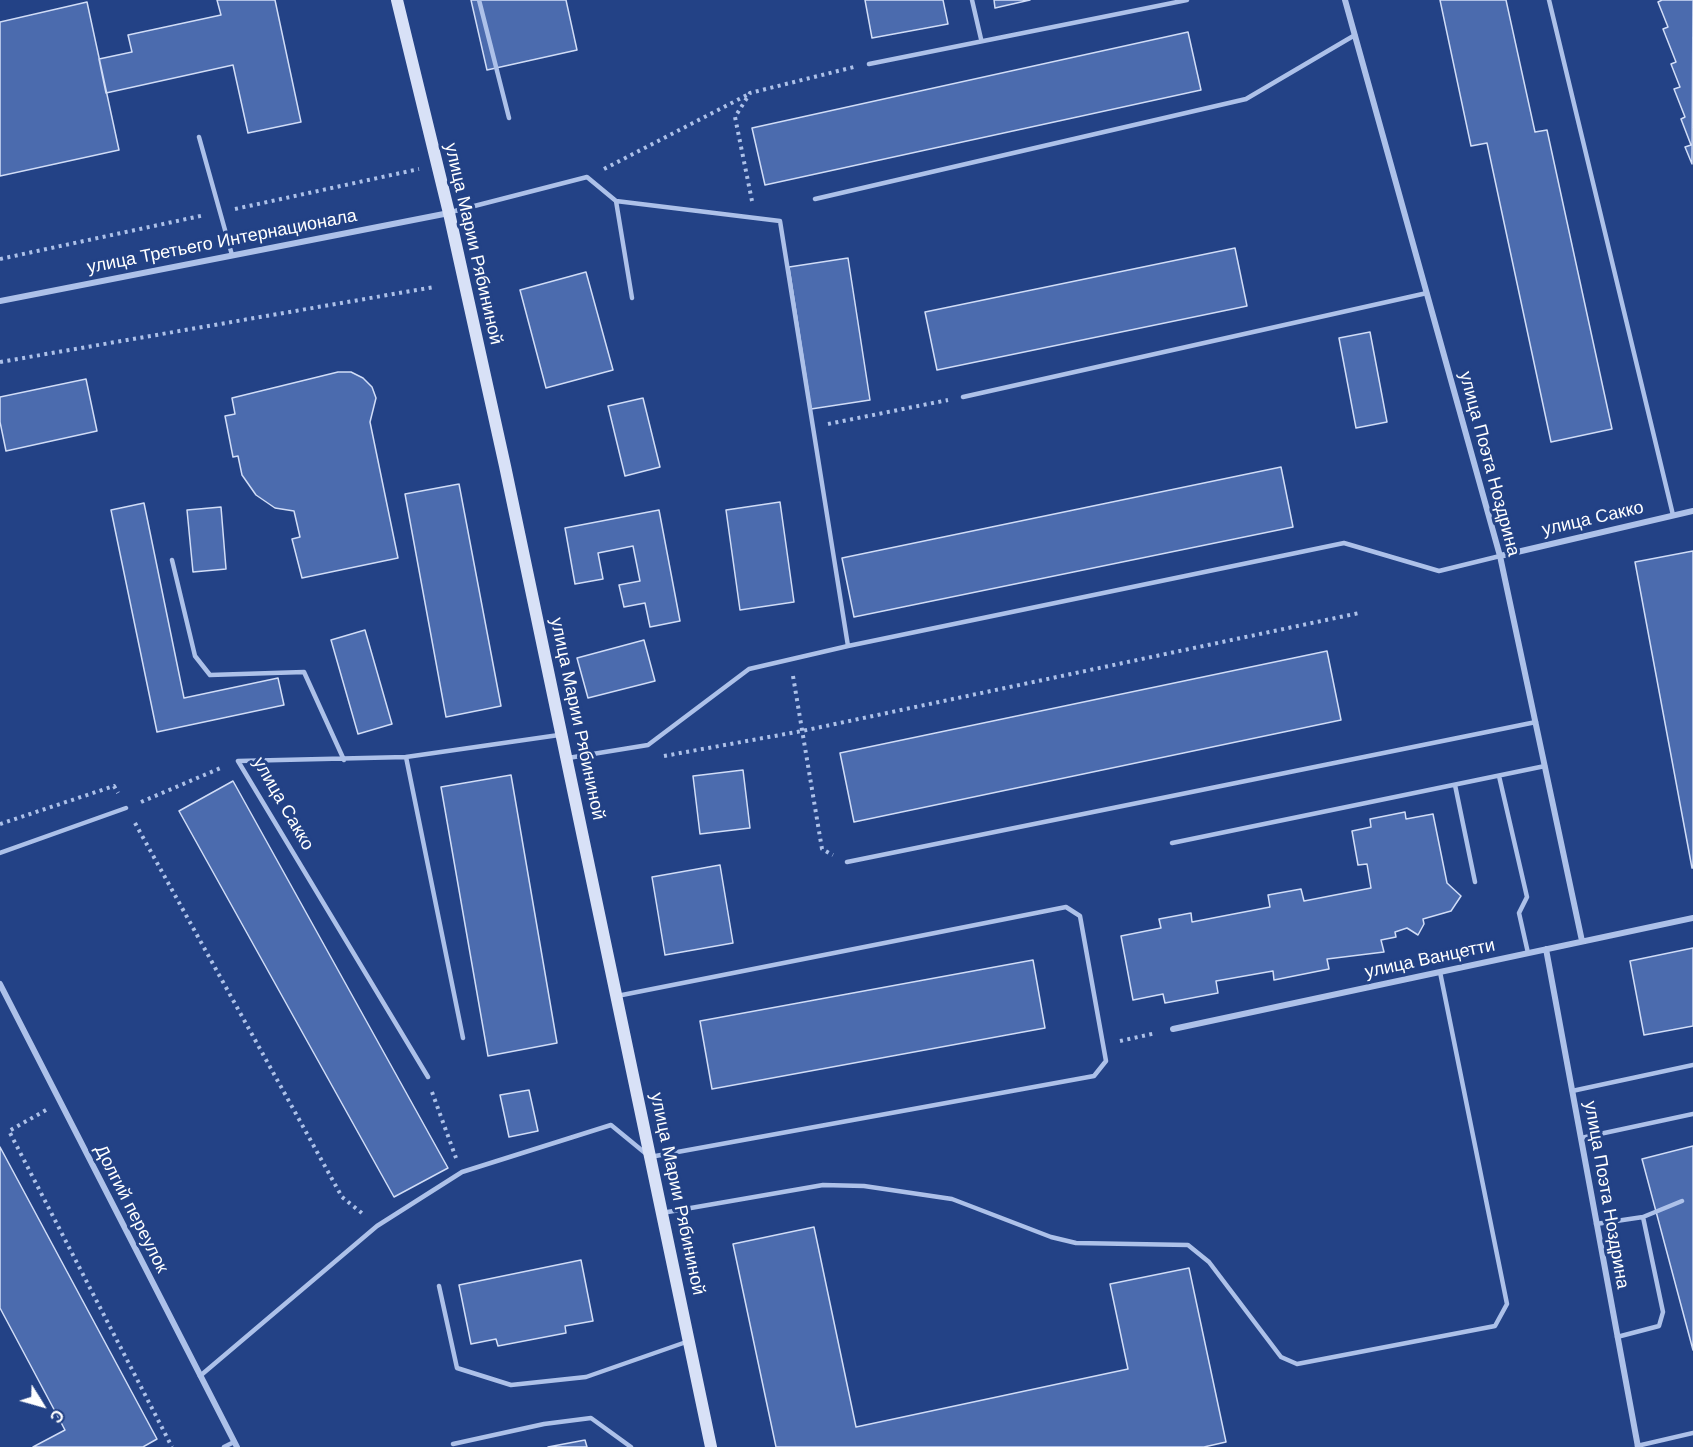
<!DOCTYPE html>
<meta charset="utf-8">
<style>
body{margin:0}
#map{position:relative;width:1693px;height:1447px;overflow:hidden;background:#234286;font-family:Arial,sans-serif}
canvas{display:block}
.north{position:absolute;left:12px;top:1375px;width:60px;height:60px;-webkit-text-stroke:4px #234286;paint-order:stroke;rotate:127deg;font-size:16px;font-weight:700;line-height:24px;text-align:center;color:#fff}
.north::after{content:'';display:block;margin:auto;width:21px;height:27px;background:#fff;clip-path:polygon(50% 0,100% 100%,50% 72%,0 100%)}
</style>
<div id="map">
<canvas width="1693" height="1447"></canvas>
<div class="north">С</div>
</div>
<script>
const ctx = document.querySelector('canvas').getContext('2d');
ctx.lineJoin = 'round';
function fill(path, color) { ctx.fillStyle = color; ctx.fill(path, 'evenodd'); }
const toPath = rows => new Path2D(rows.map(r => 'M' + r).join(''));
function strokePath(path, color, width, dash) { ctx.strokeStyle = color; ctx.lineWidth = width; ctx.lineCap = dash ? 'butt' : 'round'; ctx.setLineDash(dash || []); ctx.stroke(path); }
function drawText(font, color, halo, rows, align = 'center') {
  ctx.font = font + ' Arial,sans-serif'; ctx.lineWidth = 6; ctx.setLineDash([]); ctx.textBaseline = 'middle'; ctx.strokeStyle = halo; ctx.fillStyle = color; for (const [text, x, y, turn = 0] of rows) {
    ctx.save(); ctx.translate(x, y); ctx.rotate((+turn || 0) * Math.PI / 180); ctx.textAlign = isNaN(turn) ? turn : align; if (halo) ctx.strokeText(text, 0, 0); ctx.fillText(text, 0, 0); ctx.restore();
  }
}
const building = toPath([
 [217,0,275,0,301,122,248,133,233,65,106,93,99,59,132,52,128,35,221,15,217,0],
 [471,0,566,0,577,50,487,70,471,0],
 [865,0,943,0,948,24,872,38,865,0],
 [994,0,1030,0,995,8,994,0],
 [1440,0,1506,0,1535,132,1547,130,1612,429,1551,442,1487,143,1471,146,1440,0],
 [1662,0,1693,0,1692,164,1685,147,1691,145,1681,119,1685,117,1674,89,1680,87,1671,64,1676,62,1663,29,1668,27,1658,2,1662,0],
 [87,2,119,150,0,176,0,22,87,2],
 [1188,32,1201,90,765,185,752,128,1188,32],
 [1235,248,1247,306,937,370,925,312,1235,248],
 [848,258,870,400,811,409,789,267,848,258],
 [586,272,613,370,546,388,520,290,586,272],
 [1370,332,1387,422,1356,428,1339,338,1370,332],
 [338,372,351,372,363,378,372,387,376,398,370,422,398,558,302,578,292,539,300,537,294,511,275,508,256,495,242,475,238,456,233,457,225,416,235,414,232,398,338,372],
 [86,379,97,431,6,451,0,422,0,397,86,379],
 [643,398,660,467,625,476,608,406,643,398],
 [1281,467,1293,527,854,617,842,558,1281,467],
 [459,484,501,706,446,717,405,494,459,484],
 [780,502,794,602,740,610,726,510,780,502],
 [144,503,184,698,278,678,284,705,157,732,111,510,144,503],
 [221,507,226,569,193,572,187,510,221,507],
 [659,510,680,621,650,627,645,603,624,607,619,585,640,581,633,546,598,553,603,579,575,584,565,528,659,510],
 [1693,551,1693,868,1692,868,1635,562,1693,551],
 [365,630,392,724,358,734,331,640,365,630],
 [644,640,655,681,588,698,577,658,644,640],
 [1327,651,1341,720,854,822,840,753,1327,651],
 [743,770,750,828,700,834,693,776,743,770],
 [511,775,557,1043,488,1056,441,787,511,775],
 [233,781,448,1168,394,1197,179,811,233,781],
 [1405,812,1406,819,1433,814,1447,883,1461,896,1451,911,1423,919,1424,924,1418,935,1407,928,1395,932,1396,937,1381,940,1384,952,1327,959,1329,969,1274,980,1273,971,1216,981,1218,993,1165,1003,1163,994,1133,1000,1121,936,1161,928,1159,919,1191,913,1192,922,1270,907,1268,895,1301,889,1304,901,1371,888,1367,864,1358,865,1352,831,1371,827,1370,819,1405,812],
 [720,865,733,943,665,955,652,877,720,865],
 [1693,948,1693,1026,1644,1035,1630,961,1693,948],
 [1033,960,1045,1028,712,1089,700,1021,1033,960],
 [529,1090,538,1131,509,1137,500,1095,529,1090],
 [1693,1146,1693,1350,1642,1159,1693,1146],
 [0,1147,157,1439,143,1447,33,1447,65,1430,0,1308,0,1147],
 [814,1227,856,1427,1128,1369,1110,1284,1189,1268,1226,1442,1204,1447,776,1447,733,1244,814,1227],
 [581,1260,593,1321,565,1326,566,1333,498,1346,496,1339,471,1344,459,1285,581,1260],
 [585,1440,587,1447,548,1447,585,1440]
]);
const path = toPath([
 [604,169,749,94],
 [752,201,735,117,750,93,854,67],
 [235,209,419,169],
 [0,259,205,215],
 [0,362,434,287],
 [828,424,948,400],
 [793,676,822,849,833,855],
 [664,756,802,731,1359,613],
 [141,802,223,767],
 [135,823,342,1197,363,1214],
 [0,824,114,786,118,793],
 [1120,1041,1156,1033],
 [432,1092,456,1158],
 [46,1110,9,1131,172,1447]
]);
const lane = toPath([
 [479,0,509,118],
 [972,0,981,39],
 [1549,0,1673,515],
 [869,64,1187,0],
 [199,137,232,255],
 [815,199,1246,99,1355,35],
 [616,201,632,298],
 [451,212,587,177,616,201,780,221,848,646],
 [963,397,1427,293],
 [172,560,195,656,210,675,304,672,344,760],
 [406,757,463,1038],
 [568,758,648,745,749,669,848,646,1344,543,1439,571,1500,556],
 [1499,776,1527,897,1519,913,1528,953],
 [1455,785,1475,882],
 [1172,843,1545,766],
 [0,853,126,808],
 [847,862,1536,722],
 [428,1077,238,761,406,757,559,735],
 [1572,1091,1693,1065],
 [1581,1138,1693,1114],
 [662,1213,823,1185,864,1186,952,1199,1051,1237,1076,1243,1188,1245,1209,1262,1281,1357,1297,1364,1495,1326,1507,1304,1440,972],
 [1596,1224,1643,1217,1682,1201],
 [439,1286,457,1368,511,1385,586,1377,689,1341],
 [1617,1337,1659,1326,1663,1312,1643,1217],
 [200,1376,377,1226,462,1172,611,1125,650,1157,1094,1076,1106,1061,1080,916,1066,907,617,996],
 [453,1444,544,1424,591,1418,631,1447],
 [1637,1446,1693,1433],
 [224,1447,234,1442]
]);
const street = toPath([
 [1345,0,1500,556,1582,941],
 [0,301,449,213],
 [1500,556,1693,511],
 [1546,949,1638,1447],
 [0,984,237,1447],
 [1173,1029,1693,918]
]);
const secondary = toPath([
 [397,0,449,213,505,466,711,1447]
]);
const streetNames = [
 ["улица Третьего Интернационала",222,242,-11],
 ["улица Марии Рябининой",473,244,77],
 ["улица Поэта Ноздрина",1489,464,75],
 ["улица Сакко",1593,519,-13],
 ["улица Марии Рябининой",577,719,78],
 ["улица Сакко",283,804,60],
 ["улица Ванцетти",1430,959,-12],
 ["улица Марии Рябининой",677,1194,78],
 ["улица Поэта Ноздрина",1606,1195,80],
 ["Долгий переулок",131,1209,63]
];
fill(building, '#4b6bae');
strokePath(building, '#d1ddf7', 1.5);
strokePath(path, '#adc1e9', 4, [3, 4.5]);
strokePath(lane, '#adc1e9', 4.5);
strokePath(street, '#adc1e9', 6);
strokePath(secondary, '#d8e1f7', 12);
drawText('18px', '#fff', '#234286', streetNames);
</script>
